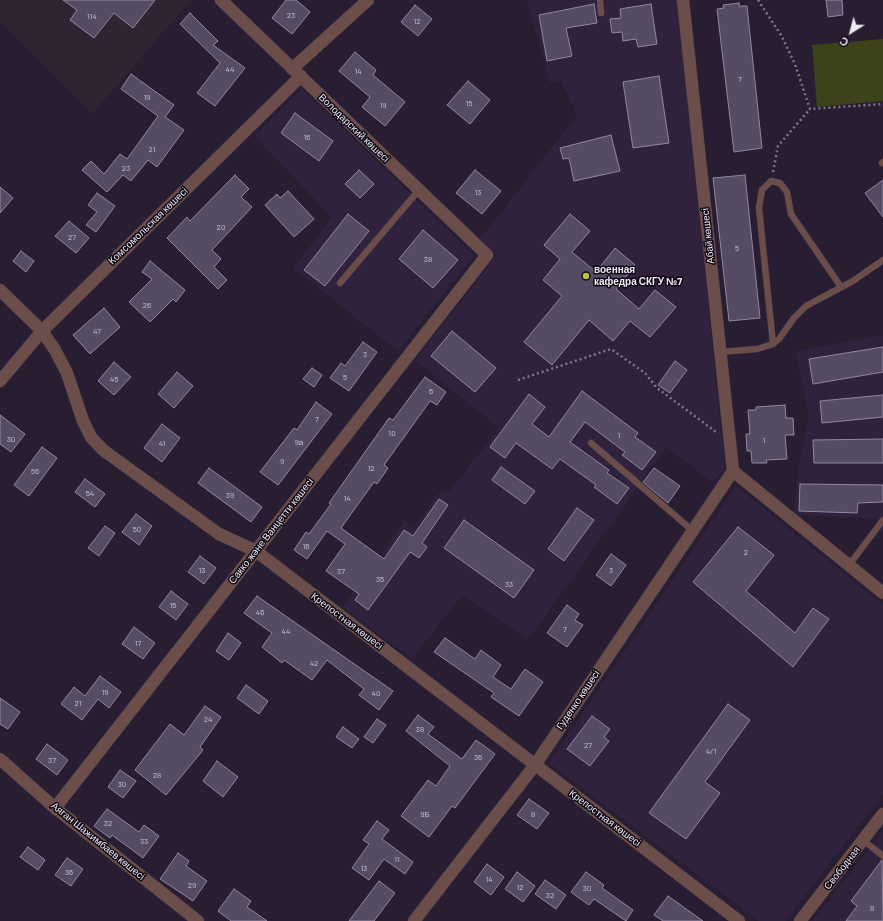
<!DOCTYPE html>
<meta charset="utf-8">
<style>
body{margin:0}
#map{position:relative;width:883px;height:921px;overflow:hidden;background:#281d31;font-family:Barlow,sans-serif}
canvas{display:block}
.north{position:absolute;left:831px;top:12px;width:40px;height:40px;-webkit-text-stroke:3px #0e0912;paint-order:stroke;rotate:216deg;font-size:11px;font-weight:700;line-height:16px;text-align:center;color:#efe8f6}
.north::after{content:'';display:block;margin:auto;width:14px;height:18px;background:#efe8f6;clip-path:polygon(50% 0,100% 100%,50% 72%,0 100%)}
</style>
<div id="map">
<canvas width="883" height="921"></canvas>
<div class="north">С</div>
</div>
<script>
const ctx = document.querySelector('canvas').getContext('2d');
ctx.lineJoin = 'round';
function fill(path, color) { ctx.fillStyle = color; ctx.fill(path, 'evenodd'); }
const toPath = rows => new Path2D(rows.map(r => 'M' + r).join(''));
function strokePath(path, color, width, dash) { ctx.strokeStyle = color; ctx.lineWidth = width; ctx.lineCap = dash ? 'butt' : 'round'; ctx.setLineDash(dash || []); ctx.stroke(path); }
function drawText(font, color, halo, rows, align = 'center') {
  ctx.font = font + ' Barlow,sans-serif'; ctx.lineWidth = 3; ctx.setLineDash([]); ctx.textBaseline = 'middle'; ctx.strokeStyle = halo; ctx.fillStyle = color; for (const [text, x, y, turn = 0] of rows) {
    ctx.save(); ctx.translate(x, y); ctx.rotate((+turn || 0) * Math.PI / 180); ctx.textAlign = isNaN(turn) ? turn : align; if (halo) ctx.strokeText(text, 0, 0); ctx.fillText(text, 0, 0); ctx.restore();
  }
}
const commercial = toPath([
 [0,0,191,0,92,114,0,21]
]);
const built = toPath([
 [527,0,677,0,725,469,712,482,666,447,528,640,462,595,412,659,342,607,405,521,414,527,442,489,448,493,499,428,415,360,497,255,480,239,577,116,561,80,550,83],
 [302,89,474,255,398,351,293,268,332,218,255,136],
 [883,335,883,519,793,515,799,466,809,415,796,351],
 [736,486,883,605,883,794,785,921,759,921,549,763],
 [883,831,883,921,813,921]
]);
const green = toPath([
 [883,39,883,101,817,107,812,45]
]);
const building = toPath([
 [63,0,155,0,133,28,114,13,94,38,70,20,77,10,63,0],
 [286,0,296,0,310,12,292,34,272,18,286,0],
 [826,0,842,0,843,15,828,17,826,0],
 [739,3,739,6,747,6,762,148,734,152,717,9,724,8,723,5,739,3],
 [594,4,597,23,566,28,572,56,547,61,539,15,594,4],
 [651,4,657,44,638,47,636,39,623,41,622,32,612,33,610,19,621,18,620,9,651,4],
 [415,5,432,19,418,36,401,22,415,5],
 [190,13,218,41,213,45,245,68,215,106,197,93,220,63,180,24,190,13],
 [355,52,376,70,373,75,405,102,385,126,362,107,370,97,339,71,355,52],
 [131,74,174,105,165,117,184,130,157,167,148,160,131,181,123,175,107,192,82,170,91,161,104,174,120,154,127,159,158,116,121,89,131,74],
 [659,76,669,143,633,148,623,82,659,76],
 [468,81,490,100,470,124,447,105,468,81],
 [295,113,333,141,319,161,281,133,295,113],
 [611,135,620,171,574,181,569,158,563,159,560,148,611,135],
 [359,170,374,184,360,198,345,184,359,170],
 [475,170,501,191,482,214,456,193,475,170],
 [235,175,249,189,241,197,252,207,212,250,221,259,214,267,227,280,218,289,167,238,187,217,190,221,235,175],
 [745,175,760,318,729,321,713,178,745,175],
 [883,180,883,217,865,193,883,180],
 [0,187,13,198,0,213,0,187],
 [288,191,314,219,294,237,265,205,277,194,280,198,288,191],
 [97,193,115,206,96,232,86,225,97,212,88,205,97,193],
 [348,214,369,231,325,286,304,270,348,214],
 [570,214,590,231,572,252,596,272,615,248,635,265,616,289,639,309,655,290,676,307,650,337,630,321,613,341,589,320,552,365,524,342,562,296,543,280,560,259,544,245,570,214],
 [69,221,89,238,76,253,55,236,69,221],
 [423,230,458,260,433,288,399,259,423,230],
 [21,251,34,261,26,272,13,261,21,251],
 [150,261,185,290,176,302,173,299,150,322,129,302,152,279,142,272,150,261],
 [104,308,120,327,90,354,73,335,104,308],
 [452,331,496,368,475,392,431,356,452,331],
 [363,342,377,352,349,391,330,378,341,363,345,366,363,342],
 [883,347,883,372,813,384,809,359,883,347],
 [675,361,687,370,670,393,658,385,675,361],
 [114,362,131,377,114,395,98,381,114,362],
 [312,368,322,375,314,387,303,379,312,368],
 [177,372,193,386,174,408,158,394,177,372],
 [425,377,446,392,437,405,430,401,384,465,388,468,377,484,374,482,341,528,384,559,404,530,413,536,439,499,448,505,422,543,427,547,419,558,410,552,368,610,355,600,359,594,326,571,345,544,327,531,307,559,294,550,306,532,309,534,331,504,329,503,389,418,393,420,425,377],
 [582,391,638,433,635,437,656,452,642,470,622,455,625,452,585,422,570,442,609,470,607,473,629,488,617,504,594,487,596,485,560,459,552,469,516,443,505,458,490,447,529,394,545,407,532,424,549,437,582,391],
 [883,395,883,417,822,423,820,401,883,395],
 [316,402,332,414,278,485,260,472,294,428,297,430,316,402],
 [785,405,786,418,793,418,794,435,785,435,787,459,766,460,767,463,752,463,751,451,747,451,746,434,750,434,748,410,756,410,756,407,785,405],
 [0,415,25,434,11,452,0,444,0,415],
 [162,424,180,438,162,462,144,448,162,424],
 [883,439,883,463,814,463,813,440,883,439],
 [42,447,57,458,29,496,14,485,42,447],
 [501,467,535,491,525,504,492,480,501,467],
 [209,468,262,507,251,522,198,483,209,468],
 [654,468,680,486,668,503,643,482,654,468],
 [85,479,105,494,95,507,75,492,85,479],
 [800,484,883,485,883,502,858,503,857,513,799,511,800,484],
 [577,508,594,520,564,561,548,549,577,508],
 [136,514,152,526,139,545,122,532,136,514],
 [464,520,534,570,514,598,444,548,464,520],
 [105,526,115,533,99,556,88,548,105,526],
 [738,527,774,555,746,591,795,633,813,608,829,619,793,667,693,582,738,527],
 [611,554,626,565,611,586,596,575,611,554],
 [200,556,216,568,204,584,188,572,200,556],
 [171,591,188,604,176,620,159,607,171,591],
 [257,596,393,691,379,710,359,695,364,689,327,660,312,680,284,660,282,663,262,647,272,633,244,613,257,596],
 [567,605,579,614,575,620,583,625,567,647,547,633,567,605],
 [134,627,155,643,143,659,122,644,134,627],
 [228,633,241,643,229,660,216,651,228,633],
 [445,638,475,659,481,650,501,665,493,677,511,689,525,669,543,682,519,716,491,697,494,693,434,652,445,638],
 [100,676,121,692,109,708,98,699,82,720,61,704,74,687,85,696,100,676],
 [246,685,268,701,259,714,237,698,246,685],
 [0,698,20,712,8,729,0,724,0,698],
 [728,704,750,720,705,782,720,793,686,839,649,813,728,704],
 [205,706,221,717,200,747,203,750,166,795,135,770,170,724,184,735,205,706],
 [418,715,434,727,428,734,462,759,476,740,495,754,455,808,452,806,429,837,401,816,428,780,436,786,450,766,406,731,418,715],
 [592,716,610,729,604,737,609,741,590,766,567,749,592,716],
 [377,719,386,725,373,743,364,737,377,719],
 [343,727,359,739,352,748,336,737,343,727],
 [47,744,68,760,57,775,36,759,47,744],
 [217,761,238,777,223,797,203,781,217,761],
 [120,770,136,781,123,798,108,787,120,770],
 [529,799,549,813,537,829,517,815,529,799],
 [107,809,139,832,144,825,159,836,143,858,112,835,110,838,94,826,107,809],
 [377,821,389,830,382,839,413,862,405,874,384,859,369,880,352,868,369,844,363,840,377,821],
 [28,847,45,860,38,870,20,857,28,847],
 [178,853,189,861,186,866,207,881,193,901,160,879,178,853],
 [67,858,83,869,71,886,55,875,67,858],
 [882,860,883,921,846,921,857,906,851,901,882,860],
 [487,864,504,877,491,895,474,882,487,864],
 [517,872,535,886,523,902,505,889,517,872],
 [586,872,604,885,602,888,633,910,626,921,594,899,589,905,571,892,586,872],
 [545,880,566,895,556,909,535,894,545,880],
 [379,881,395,893,374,921,349,921,379,881],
 [234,889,251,901,247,907,267,921,231,921,218,911,234,889],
 [668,896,703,921,663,921,654,915,668,896]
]);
const path = toPath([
 [758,0,781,35,795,64,810,109,883,104],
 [773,172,778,146,810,109],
 [518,380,611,349,645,373,657,388,716,432]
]);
const lane = toPath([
 [600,0,601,13],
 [882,163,883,162],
 [340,283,419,190],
 [773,344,759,208,762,190,771,181,780,183,787,192,791,214,841,287],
 [720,352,757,349,773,344,779,339,794,318,806,306,853,281,883,260],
 [591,443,693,531],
 [849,565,883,520],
 [863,840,883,856]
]);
const street = toPath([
 [683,0,733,471],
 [292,69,368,0],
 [0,290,42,331,55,350,67,373,83,421,91,437,103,450,219,534,256,551,739,921],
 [0,381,42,331,301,76],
 [733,471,883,593],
 [0,759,55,808,198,921],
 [55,808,487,255,221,0],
 [414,921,535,765,733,471],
 [800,921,883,814]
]);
const markers = [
 [586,276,4,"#bbc044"]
];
const numberNames = [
 ["23",291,15],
 ["114",92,16],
 ["12",417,21],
 ["44",230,69],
 ["14",358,71],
 ["7",740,79],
 ["19",147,97],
 ["15",469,103],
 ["19",383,105],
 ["16",307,137],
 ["21",152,149],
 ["23",126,168],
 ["13",478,192],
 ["20",221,227],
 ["27",72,237],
 ["5",737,248],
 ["38",428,259],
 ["26",147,305],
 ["47",97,331],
 ["3",365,354],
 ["5",345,377],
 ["45",114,379],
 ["6",431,391],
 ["7",317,419],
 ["10",392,433],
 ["1",619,435],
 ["30",11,439],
 ["1",764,440],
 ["9а",299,442],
 ["41",162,443],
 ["9",282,461],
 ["12",371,468],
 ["56",35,471],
 ["54",90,493],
 ["39",230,495],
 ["14",347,498],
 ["50",137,529],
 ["16",306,546],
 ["2",746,552],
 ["13",202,570],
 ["3",611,570],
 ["37",341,571],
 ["35",380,579],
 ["33",509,584],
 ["15",173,605],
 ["46",260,612],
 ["7",565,629],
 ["44",286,631],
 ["17",138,643],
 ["42",314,663],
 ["19",105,692],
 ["40",376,693],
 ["21",78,703],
 ["24",208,719],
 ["38",420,729],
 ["27",588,745],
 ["4/1",711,751],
 ["36",478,757],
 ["37",52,760],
 ["28",157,775],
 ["30",122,784],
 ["9Б",425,814],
 ["8",533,814],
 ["32",108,823],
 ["33",144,841],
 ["11",397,859],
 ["13",364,868],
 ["36",69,872],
 ["14",489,879],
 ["29",192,885],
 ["12",520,887],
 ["30",587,888],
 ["32",550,895],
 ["8",872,908]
];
const streetNames = [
 ["Володарский көшесі",354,128,44],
 ["Комсомольская көшесі",148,226,-44],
 ["Абай көшесі",708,236,-96],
 ["Сакко және Ванцетти көшесі",271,531,-52],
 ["Крепостная көшесі",347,621,37],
 ["Гуденко көшесі",578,700,-56],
 ["Крепостная көшесі",605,818,37],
 ["Аяган Шажимбаев көшесі",98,841,39],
 ["Свободная",842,868,-52]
];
const poiNames = [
 ["военная",594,270],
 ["кафедра СКГУ №7",594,282]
];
fill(commercial, '#312432');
fill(built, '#30223c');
fill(green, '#3b431b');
fill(building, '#554c64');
strokePath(building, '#9287a2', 1);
strokePath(lane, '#44394d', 7);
strokePath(street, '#44394d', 13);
strokePath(path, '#817789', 2.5, [2, 3]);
strokePath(lane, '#6b4e4a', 6);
strokePath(street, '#6b4e4a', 12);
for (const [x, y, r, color] of markers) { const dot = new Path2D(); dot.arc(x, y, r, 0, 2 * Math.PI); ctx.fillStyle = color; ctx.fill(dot); strokePath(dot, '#0e0912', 1.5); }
drawText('8px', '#c8c1d2', null, numberNames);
drawText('10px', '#efe8f6', '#0e0912', streetNames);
drawText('bold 10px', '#efe8f6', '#0e0912', poiNames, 'left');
</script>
